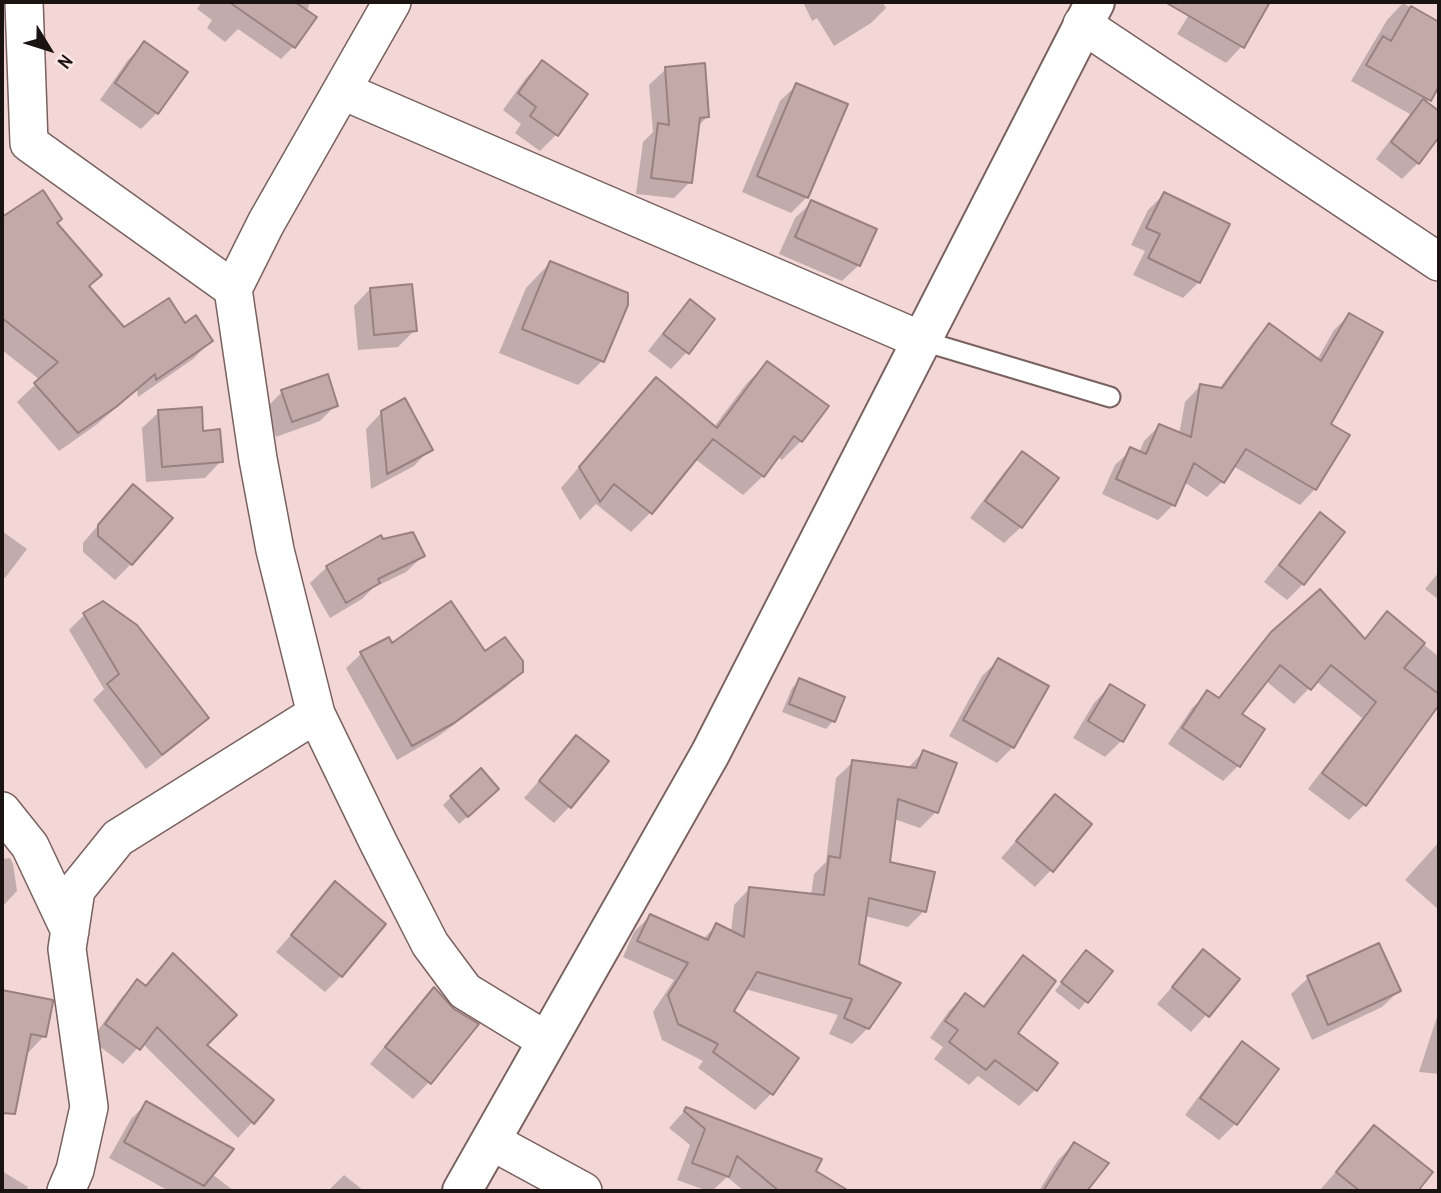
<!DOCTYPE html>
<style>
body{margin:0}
#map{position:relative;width:1441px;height:1193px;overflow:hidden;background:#f2d7d6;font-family:"Archivo Narrow",sans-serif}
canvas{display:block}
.frame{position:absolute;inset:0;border:4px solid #1b1212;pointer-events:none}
.north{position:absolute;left:14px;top:14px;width:70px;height:70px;-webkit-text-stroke:5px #fce6e4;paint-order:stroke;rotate:128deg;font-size:19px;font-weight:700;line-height:28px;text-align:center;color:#1b1212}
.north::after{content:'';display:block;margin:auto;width:24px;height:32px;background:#1b1212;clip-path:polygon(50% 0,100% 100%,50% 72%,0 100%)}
</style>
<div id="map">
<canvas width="1441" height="1193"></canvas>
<div class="frame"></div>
<div class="north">N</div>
</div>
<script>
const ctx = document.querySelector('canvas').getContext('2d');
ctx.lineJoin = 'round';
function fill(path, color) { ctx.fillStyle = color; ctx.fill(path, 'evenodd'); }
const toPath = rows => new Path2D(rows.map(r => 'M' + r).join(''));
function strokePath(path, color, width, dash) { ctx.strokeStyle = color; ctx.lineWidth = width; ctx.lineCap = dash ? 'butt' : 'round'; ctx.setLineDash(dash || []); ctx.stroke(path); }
const shadow = toPath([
 [202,2,310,2,294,46,281,59,238,29,225,42,207,28,212,20,197,9],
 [803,2,882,2,886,8,871,23,834,46,817,18,812,21],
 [1197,2,1268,2,1242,46,1226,63,1177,34],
 [1403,3,1439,24,1439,82,1426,103,1439,113,1439,134,1418,163,1402,179,1376,159,1410,114,1351,81,1387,20],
 [145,43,157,113,141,129,100,100,128,60],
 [542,62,557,134,540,151,515,133,521,124,503,110,526,78],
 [666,69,708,116,697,127,690,182,674,198,636,194,643,142,653,132,649,85],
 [797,85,807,197,791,213,742,192,780,101],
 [42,193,88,287,124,330,185,325,211,341,193,359,138,397,137,390,96,425,59,451,17,402,40,380,2,350,2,220],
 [1164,194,1199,282,1183,298,1133,275,1145,251,1131,245,1148,210],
 [812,202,859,265,842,281,779,254,795,218],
 [550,263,602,361,578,385,499,353,526,288],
 [370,289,415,330,398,347,358,350,354,306],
 [690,302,687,352,671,369,648,351,674,318],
 [1349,315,1315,489,1300,505,1233,466,1222,482,1207,497,1184,482,1173,505,1158,520,1102,494,1115,465,1131,450,1139,453,1144,441,1159,426,1179,435,1185,402,1200,386,1219,389,1254,341,1269,326,1317,360,1334,330],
 [767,363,801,441,782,460,777,456,763,476,743,495,695,459,650,513,631,532,596,504,580,520,561,488,637,399,656,380,714,427,747,383],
 [282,392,336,405,320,421,276,437,266,408],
 [159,412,201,433,221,461,205,478,146,482,142,428],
 [382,412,430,449,414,466,371,489,366,429],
 [1022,454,1056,479,1021,527,1004,543,970,518,1006,470],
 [117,503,131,564,115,580,83,552,83,543],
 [1320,515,1303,584,1287,600,1264,582,1304,531],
 [2,531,27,549,5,578,2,575],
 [380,537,382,541,423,556,406,572,373,588,362,599,330,618,310,583,327,567],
 [1439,572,1439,600,1425,589],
 [103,603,207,718,192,733,146,769,93,700,104,689,69,630,84,615],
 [1387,614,1439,657,1439,702,1364,805,1349,820,1308,789,1362,718,1316,681,1294,704,1266,681,1240,714,1238,766,1223,781,1168,744,1192,708,1208,693,1217,699,1256,650,1272,633,1363,640],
 [392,645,485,654,522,672,506,687,437,737,397,760,346,668,361,654],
 [998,660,1013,747,997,763,949,736,982,676],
 [800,680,833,721,826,729,782,712,792,688],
 [1110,686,1143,705,1121,741,1105,757,1073,738,1094,703],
 [577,737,570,806,554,823,524,798],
 [923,752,936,812,920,828,894,819,889,863,924,911,908,927,865,916,857,965,868,1028,852,1044,829,1034,838,1015,745,989,732,1011,771,1094,755,1110,698,1068,703,1061,662,1040,653,1012,674,980,623,957,634,932,650,916,703,939,717,925,731,932,734,905,750,888,811,895,814,874,826,862,836,778,853,762,907,769],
 [1055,796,1051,870,1035,887,1001,858],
 [451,797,489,797,459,824,443,805],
 [1439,842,1439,910,1405,880],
 [10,858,13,864,17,891,2,907,2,859],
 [335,884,341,976,325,992,276,952],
 [1378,946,1399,991,1382,1007,1312,1040,1291,994,1308,978],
 [1203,952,1237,980,1191,1032,1157,1004],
 [173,955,204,1046,272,1100,238,1138,142,1043,123,1064,91,1040,122,997,137,981,144,987],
 [1023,958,1015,1033,1035,1090,1019,1106,978,1076,969,1085,934,1059,943,1047,930,1038,949,1011,965,995,982,1007,1007,974],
 [1078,960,1110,972,1079,1010,1055,991],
 [434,989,429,1082,413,1099,370,1064,418,1005],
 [2,991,51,1001,44,1036,28,1053,26,1052,6,1087,2,1086],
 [1439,1011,1439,1074,1419,1072],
 [1243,1044,1277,1069,1235,1124,1219,1140,1185,1115,1226,1060],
 [147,1103,212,1174,234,1191,169,1191,109,1158,131,1119],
 [686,1109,813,1172,841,1188,839,1191,744,1191,727,1177,712,1191,708,1191,677,1180,690,1145,669,1128],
 [1374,1127,1431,1172,1415,1191,1324,1191,1321,1189],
 [1074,1144,1107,1163,1085,1191,1039,1191,1058,1160],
 [2,1171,28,1187,26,1191,2,1191],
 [344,1175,364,1191,328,1191]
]);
const building = toPath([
 [229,2,295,2,317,17,295,48,229,2],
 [1165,2,1270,2,1244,48,1165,2],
 [1411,6,1439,22,1439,86,1431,101,1366,65,1383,36,1391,41,1411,6],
 [144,41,188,72,158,114,115,83,144,41],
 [542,60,588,94,558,136,530,116,536,107,518,93,542,60],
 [705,63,709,117,700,118,692,183,651,178,658,123,669,125,665,67,705,63],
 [796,83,848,104,808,198,757,176,796,83],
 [1423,99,1439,111,1439,137,1419,164,1391,142,1423,99],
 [43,190,62,219,57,223,102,275,89,286,124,327,169,298,185,323,196,315,213,341,156,380,155,374,116,407,78,433,34,383,58,362,2,318,2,217,43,190],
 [1164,192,1230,224,1200,283,1148,258,1160,234,1146,228,1164,192],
 [811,200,877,229,860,266,795,237,811,200],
 [550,261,628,293,628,305,604,362,522,329,550,261],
 [412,284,417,331,374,335,370,288,412,284],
 [690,299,715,319,689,354,663,334,690,299],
 [1349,313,1383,332,1331,424,1350,435,1316,490,1246,449,1224,483,1194,463,1175,506,1116,479,1130,447,1146,454,1159,424,1191,437,1200,384,1222,388,1269,323,1321,361,1349,313],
 [767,361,829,406,802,442,794,436,764,477,713,439,652,514,614,484,600,502,579,467,656,377,717,428,767,361],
 [328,374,338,406,292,422,281,390,328,374],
 [405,398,433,450,387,474,381,411,405,398],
 [202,407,203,431,220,429,223,462,162,467,158,410,202,407],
 [1022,451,1059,478,1022,528,985,501,1022,451],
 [133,484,173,518,132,565,98,536,98,525,133,484],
 [1320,512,1345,532,1304,585,1279,565,1320,512],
 [413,532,425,556,378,579,380,583,346,603,326,566,381,535,383,539,413,532],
 [1320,589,1365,639,1387,611,1425,643,1404,668,1439,694,1439,705,1366,806,1322,773,1376,702,1331,665,1311,690,1280,665,1242,714,1265,729,1240,767,1182,728,1207,690,1219,698,1271,632,1320,589],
 [103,601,137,625,209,718,162,755,107,684,119,674,83,613,103,601],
 [451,601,485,651,505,637,523,661,523,672,454,723,412,746,360,652,389,637,392,643,451,601],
 [998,658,1049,686,1014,748,963,720,998,658],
 [799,678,845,697,835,722,789,704,799,678],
 [1110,684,1145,705,1123,742,1088,721,1110,684],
 [576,735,609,761,571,808,539,781,576,735],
 [923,750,957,763,938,813,898,799,890,862,935,872,926,912,869,898,859,964,901,983,869,1029,844,1018,852,999,757,972,734,1011,799,1058,773,1095,713,1052,718,1044,678,1024,668,995,688,963,637,941,650,914,708,940,716,923,744,937,749,887,824,895,829,856,840,858,852,760,916,768,923,750],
 [481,768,499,789,468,817,450,796,481,768],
 [1055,794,1092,824,1053,872,1016,841,1055,794],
 [335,881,386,924,342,977,291,935,335,881],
 [1379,943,1401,991,1328,1025,1307,976,1379,943],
 [1203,949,1240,979,1209,1017,1172,987,1203,949],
 [1086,950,1113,971,1088,1003,1061,982,1086,950],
 [173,953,237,1015,207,1045,274,1100,254,1124,157,1027,140,1050,105,1024,137,979,146,986,173,953],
 [1023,955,1056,981,1018,1033,1058,1063,1037,1091,995,1060,986,1070,949,1042,958,1030,945,1021,965,993,984,1007,1023,955],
 [434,987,454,1009,479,1024,431,1084,385,1047,434,987],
 [2,990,53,1000,53,1002,46,1037,31,1034,15,1114,2,1113,2,990],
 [1242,1041,1279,1069,1237,1125,1200,1098,1242,1041],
 [146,1101,234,1149,204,1186,124,1142,146,1101],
 [686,1107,822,1159,816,1171,849,1191,779,1191,737,1156,729,1177,692,1163,705,1129,684,1111,686,1107],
 [1374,1125,1433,1172,1418,1191,1360,1191,1336,1172,1374,1125],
 [1074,1142,1109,1163,1087,1191,1043,1191,1074,1142]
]);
const lane = toPath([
 [923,341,1110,397]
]);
const street = toPath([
 [24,2,29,143,233,289],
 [392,2,266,223,233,289,258,459,275,550,316,714,379,844,430,944,465,991,547,1041],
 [1082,24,1439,262],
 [343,91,923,341],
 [2,811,30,846,70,931],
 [491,1141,583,1191],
 [66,1191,75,1170,89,1107,67,949,76,890,118,838,316,714]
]);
const secondary = toPath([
 [462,1191,710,754,1095,2]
]);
fill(shadow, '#0003');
fill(building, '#c3a9a8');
strokePath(building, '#9a8180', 2);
strokePath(lane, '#78615f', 23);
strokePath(street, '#78615f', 40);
strokePath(secondary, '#78615f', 42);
strokePath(lane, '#fff', 19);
strokePath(street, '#fff', 37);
strokePath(secondary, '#fff', 38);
</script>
